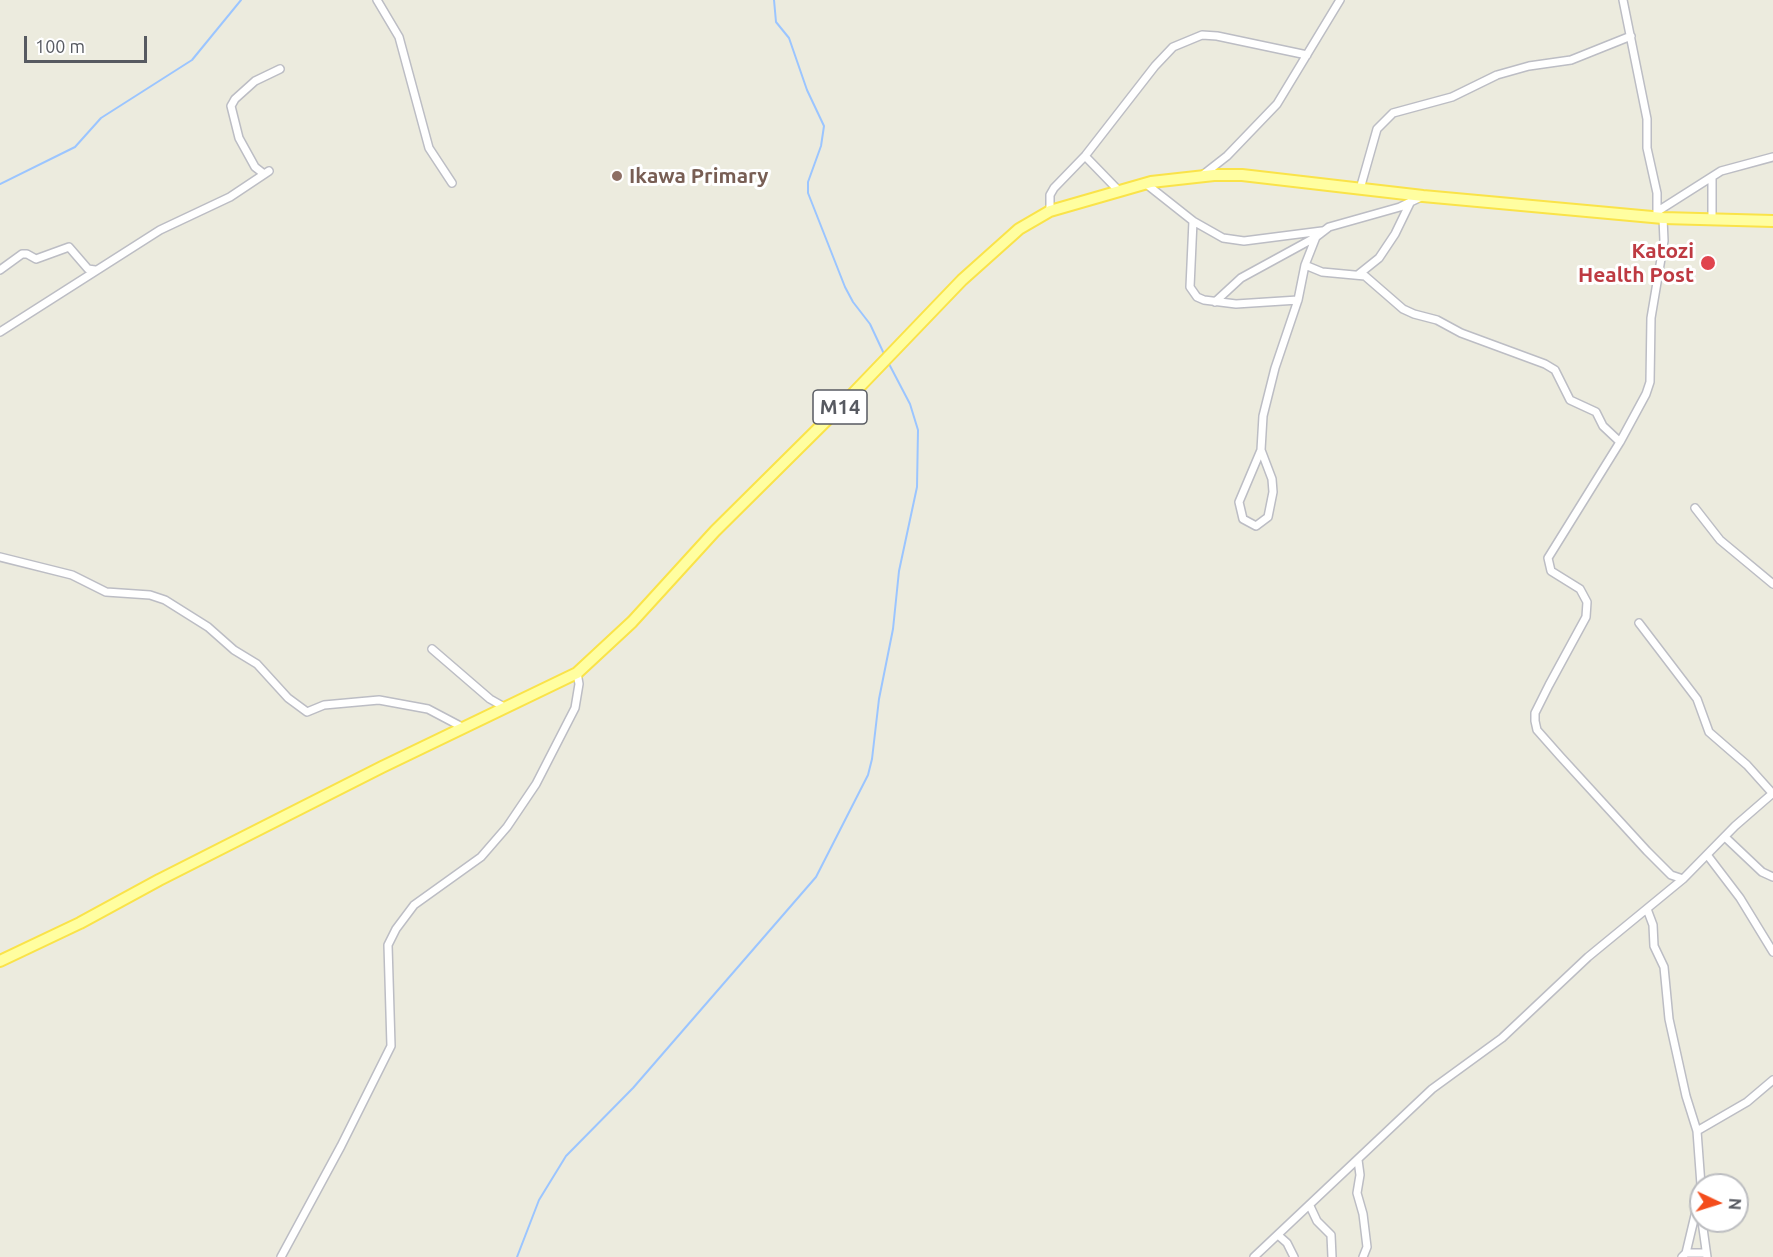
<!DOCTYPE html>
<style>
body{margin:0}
#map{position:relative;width:1773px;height:1257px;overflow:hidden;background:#ecebde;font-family:Ubuntu,sans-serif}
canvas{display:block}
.north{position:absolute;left:1689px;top:1173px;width:60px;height:60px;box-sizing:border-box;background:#fff;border:2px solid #bcbdc0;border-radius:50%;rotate:94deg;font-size:16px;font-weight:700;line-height:24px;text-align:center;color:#575a61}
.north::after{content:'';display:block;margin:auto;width:21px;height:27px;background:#f44d1c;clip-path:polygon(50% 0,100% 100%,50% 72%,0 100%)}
.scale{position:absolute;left:24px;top:36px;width:123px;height:27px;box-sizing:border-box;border:3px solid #575a61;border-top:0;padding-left:8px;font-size:18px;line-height:21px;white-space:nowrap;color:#575a61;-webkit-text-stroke:4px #fff;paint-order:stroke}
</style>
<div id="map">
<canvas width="1773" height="1257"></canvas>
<div class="north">N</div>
<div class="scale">100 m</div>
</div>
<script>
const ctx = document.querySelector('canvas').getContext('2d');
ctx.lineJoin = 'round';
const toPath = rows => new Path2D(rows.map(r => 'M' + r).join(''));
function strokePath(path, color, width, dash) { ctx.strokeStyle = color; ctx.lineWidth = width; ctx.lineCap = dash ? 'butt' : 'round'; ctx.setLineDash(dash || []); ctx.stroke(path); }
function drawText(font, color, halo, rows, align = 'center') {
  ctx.font = font + ' Ubuntu,sans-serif'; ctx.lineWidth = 6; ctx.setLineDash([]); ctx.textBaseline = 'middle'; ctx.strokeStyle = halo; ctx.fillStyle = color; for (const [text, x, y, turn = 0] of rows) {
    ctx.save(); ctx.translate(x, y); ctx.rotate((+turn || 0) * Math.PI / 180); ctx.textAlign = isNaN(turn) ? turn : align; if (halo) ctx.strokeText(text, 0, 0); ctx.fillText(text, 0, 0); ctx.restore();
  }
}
const stream = toPath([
 [774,0,776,22,789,38,807,90,824,126,821,146,808,182,808,193,845,287,853,302,870,324,885,356],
 [0,184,75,147,101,118,192,60,241,0],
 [517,1257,539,1200,566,1156,633,1088,816,877,868,775,872,759,879,699,893,629,899,571,917,487,918,430,910,404,888,362]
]);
const street = toPath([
 [377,0,399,37,429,148,452,183],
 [1623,0,1647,119,1647,148,1657,193,1657,216],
 [1085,156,1118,190],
 [264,174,255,167,239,138,231,106,235,99,255,81,280,69],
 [1204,174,1227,156,1277,104,1340,0],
 [1145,183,1193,221,1223,238,1244,241,1322,231],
 [1360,189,1377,129,1393,113,1452,97,1497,75,1529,66,1571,60,1631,36],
 [1050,211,1050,195,1054,188,1085,156,1155,66,1173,47,1202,35,1217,36,1307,55],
 [1658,211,1721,171,1773,157],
 [1663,218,1664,241,1651,318,1650,382,1646,394,1620,442,1548,558,1551,571,1580,589,1587,602,1586,617,1549,685,1535,713,1535,721,1537,730,1560,756,1647,851,1671,875,1683,879],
 [1712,220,1712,178],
 [1193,221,1190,287,1197,297,1204,300,1236,304,1298,300],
 [1305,265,1322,272,1365,276,1403,309,1414,314,1437,320,1461,333,1545,364,1555,370,1570,400,1596,412,1603,426,1620,442],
 [0,270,22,254,27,254,36,259,69,247,88,269,95,270],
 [1359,274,1379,258,1395,234,1411,201],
 [1215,302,1241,278,1316,237],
 [0,332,160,230,230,197,269,171],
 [1261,450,1239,502,1243,519,1256,526,1268,517,1273,492,1272,479,1261,450,1263,416,1275,368,1298,300,1305,265,1316,237,1329,227,1400,207,1421,197],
 [1695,508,1720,540,1773,584],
 [0,557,72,575,106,592,150,595,165,600,208,627,234,650,257,664,288,698,307,712,324,705,379,700,428,709,464,728],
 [1639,623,1697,699,1709,732,1747,765,1773,794],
 [432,649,490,699,506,708],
 [1725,837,1762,872,1773,877],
 [1708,856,1740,898,1773,952],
 [1647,909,1653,925,1654,946,1664,967,1669,1019,1686,1096,1697,1131,1701,1185],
 [1697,1131,1747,1102,1773,1080],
 [1358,1160,1360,1175,1357,1193,1363,1214,1367,1247,1363,1257],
 [1310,1206,1317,1221,1331,1235,1332,1257],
 [1702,1221,1707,1257],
 [1278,1235,1287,1243,1294,1257],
 [1686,1253,1701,1190],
 [281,1257,341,1146,391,1046,388,945,396,929,414,905,481,857,507,827,536,784,575,708,579,684,577,673],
 [1254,1257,1432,1089,1502,1038,1588,957,1683,879,1735,826,1773,793],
 [1682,1257,1686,1253,1706,1253]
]);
const primary = toPath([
 [0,961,80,923,159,880,382,767,577,673,632,622,715,531,843,404,962,280,1019,229,1050,211,1151,182,1214,175,1242,175,1423,196,1663,218,1773,221]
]);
const markers = [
 [617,176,6,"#8d6e63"],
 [1708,263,8,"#e0444e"]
];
const shields = [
 [840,407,54]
];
const shieldNames = [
 ["M14",840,407]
];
const educationNames = [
 ["Ikawa Primary",629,176]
];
const healthNames = [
 ["Katozi",1694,251],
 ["Health Post",1694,275]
];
strokePath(stream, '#9bc5ff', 2);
strokePath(street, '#bcbdc4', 10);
strokePath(primary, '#fae349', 14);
strokePath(street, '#fff', 7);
strokePath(primary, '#fffea0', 10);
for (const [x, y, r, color] of markers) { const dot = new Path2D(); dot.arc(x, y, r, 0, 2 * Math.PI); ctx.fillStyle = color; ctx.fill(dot); strokePath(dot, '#fff', 2); }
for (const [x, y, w] of shields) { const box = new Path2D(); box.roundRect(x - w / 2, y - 17, w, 34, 4.5); ctx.fillStyle = '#fff'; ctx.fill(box); strokePath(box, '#575a61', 1.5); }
drawText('bold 20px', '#575a61', null, shieldNames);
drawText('bold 21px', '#785e54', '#fff', educationNames, 'left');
drawText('bold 21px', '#be3a42', '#fff', healthNames, 'right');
</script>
